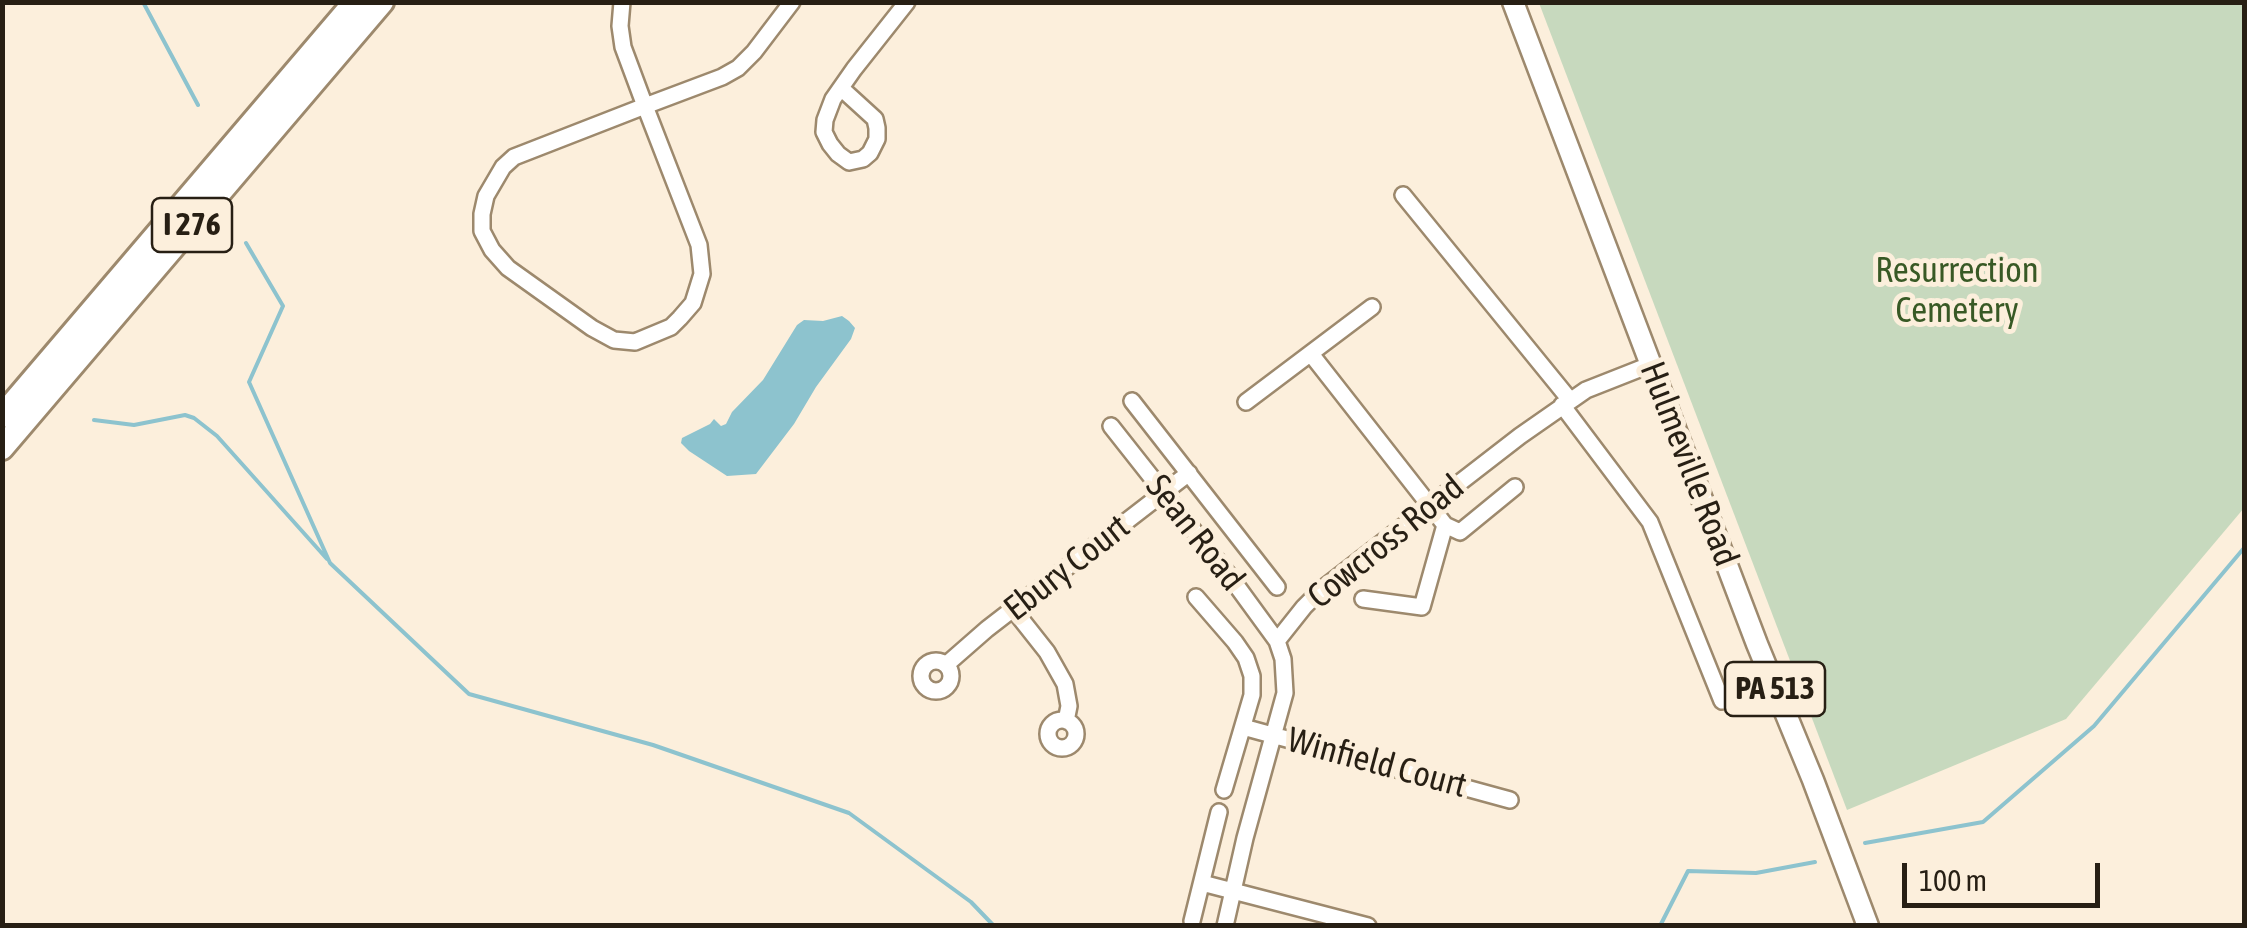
<!DOCTYPE html>
<style>
body{margin:0}
#map{position:relative;width:2247px;height:928px;overflow:hidden;background:#fcefdc;font-family:"Asap Condensed",sans-serif}
canvas{display:block}
.frame{position:absolute;inset:0;border:5px solid #271f14;pointer-events:none}
.scale{position:absolute;left:1902px;top:863px;width:198px;height:45px;box-sizing:border-box;border:5px solid #271f14;border-top:0;padding-left:12px;font-size:30px;line-height:35px;white-space:nowrap;color:#271f14;-webkit-text-stroke:8px #fcefdc;paint-order:stroke}
</style>
<div id="map">
<canvas width="2247" height="928"></canvas>
<div class="frame"></div>
<div class="scale">100 m</div>
</div>
<script>
const ctx = document.querySelector('canvas').getContext('2d');
ctx.lineJoin = 'round';
function fill(path, color) { ctx.fillStyle = color; ctx.fill(path, 'evenodd'); }
const toPath = rows => new Path2D(rows.map(r => 'M' + r).join(''));
function strokePath(path, color, width, dash) { ctx.strokeStyle = color; ctx.lineWidth = width; ctx.lineCap = dash ? 'butt' : 'round'; ctx.setLineDash(dash || []); ctx.stroke(path); }
function drawText(font, color, halo, rows, align = 'center') {
  ctx.font = font + ' "Asap Condensed",sans-serif'; ctx.lineWidth = 10; ctx.setLineDash([]); ctx.textBaseline = 'middle'; ctx.strokeStyle = halo; ctx.fillStyle = color; for (const [text, x, y, turn = 0] of rows) {
    ctx.save(); ctx.translate(x, y); ctx.rotate((+turn || 0) * Math.PI / 180); ctx.textAlign = isNaN(turn) ? turn : align; if (halo) ctx.strokeText(text, 0, 0); ctx.fillText(text, 0, 0); ctx.restore();
  }
}
const green = toPath([
 [1539,3,2244,3,2244,508,2066,719,1847,810]
]);
const water = toPath([
 [842,316,849,321,855,328,851,339,816,387,794,424,756,474,727,476,689,451,681,443,682,438,710,424,714,419,721,426,726,424,732,412,763,380,797,325,804,320,823,321]
]);
const stream = toPath([
 [143,2,198,105],
 [246,243,283,306,249,382,330,563,469,694,653,745,849,813,971,902,994,926],
 [94,420,134,425,185,415,194,418,217,436,327,559],
 [1865,843,1983,822,2094,726,2244,548],
 [1660,926,1688,871,1756,873,1815,862]
]);
const minor = toPath([
 [622,2,620,26,623,47,645,106,699,245,702,274,693,303,680,318,671,327,635,342,614,340,592,328,508,268,492,250,482,231,482,214,486,196,503,167,514,157,645,106,722,77,738,68,754,52,792,2],
 [841,88,875,119,877,128,877,139,870,153,863,159,849,162,838,154,830,144,824,132,825,120,833,99,854,69,907,2],
 [1403,195,1570,400],
 [1311,354,1445,525,1422,607,1363,599],
 [1132,401,1277,587],
 [1246,402,1372,307],
 [1562,405,1650,522,1722,701],
 [1111,426,1231,578,1277,641],
 [1445,525,1460,532,1515,487],
 [1196,597,1235,642,1246,658,1252,676,1252,695,1224,790],
 [1013,609,1047,652,1065,684,1069,706,1066,721],
 '921 676a15 15 0 1 1 30 0a15 15 0 1 1-30 0Z',
 [947,664,987,629,1189,473],
 '1048 734a14 14 0 1 1 28 0a14 14 0 1 1-28 0Z',
 [1243,727,1510,800],
 [1202,883,1368,926],
 [1192,921,1219,812],
 [1225,926,1245,838,1285,693,1283,659,1277,641,1304,607,1321,590,1520,436,1586,390,1652,364]
]);
const major = toPath([
 [1513,2,1757,644,1813,780,1868,926]
]);
const highway = toPath([
 [2,416,355,2],
 [2,448,382,2]
]);
const shields = [
 [192,225,80],
 [1775,689,100]
];
const shieldNames = [
 ["I 276",192,225],
 ["PA 513",1775,689]
];
const parkNames = [
 ["Resurrection",1957,271],
 ["Cemetery",1957,311]
];
const streetNames = [
 ["Hulmeville Road",1689,464,69],
 ["Sean Road",1195,533,52],
 ["Cowcross Road",1386,542,-39],
 ["Ebury Court",1067,568,-38],
 ["Winfield Court",1377,763,15]
];
fill(green, '#c7d9be');
fill(water, '#8dc3ce');
strokePath(stream, '#8dc3ce', 4);
strokePath(minor, '#9d896d', 20);
strokePath(major, '#9d896d', 25);
strokePath(highway, '#9d896d', 28);
strokePath(minor, '#fff', 15);
strokePath(major, '#fff', 20);
strokePath(highway, '#fff', 22);
for (const [x, y, w] of shields) { const box = new Path2D(); box.roundRect(x - w / 2, y - 27, w, 54, 8); ctx.fillStyle = '#fcefdc'; ctx.fill(box); strokePath(box, '#271f14', 2.5); }
drawText('bold 32px', '#271f14', null, shieldNames);
drawText('35px', '#385925', '#fcefdc', parkNames);
drawText('35px', '#271f14', '#fcefdc', streetNames);
</script>
